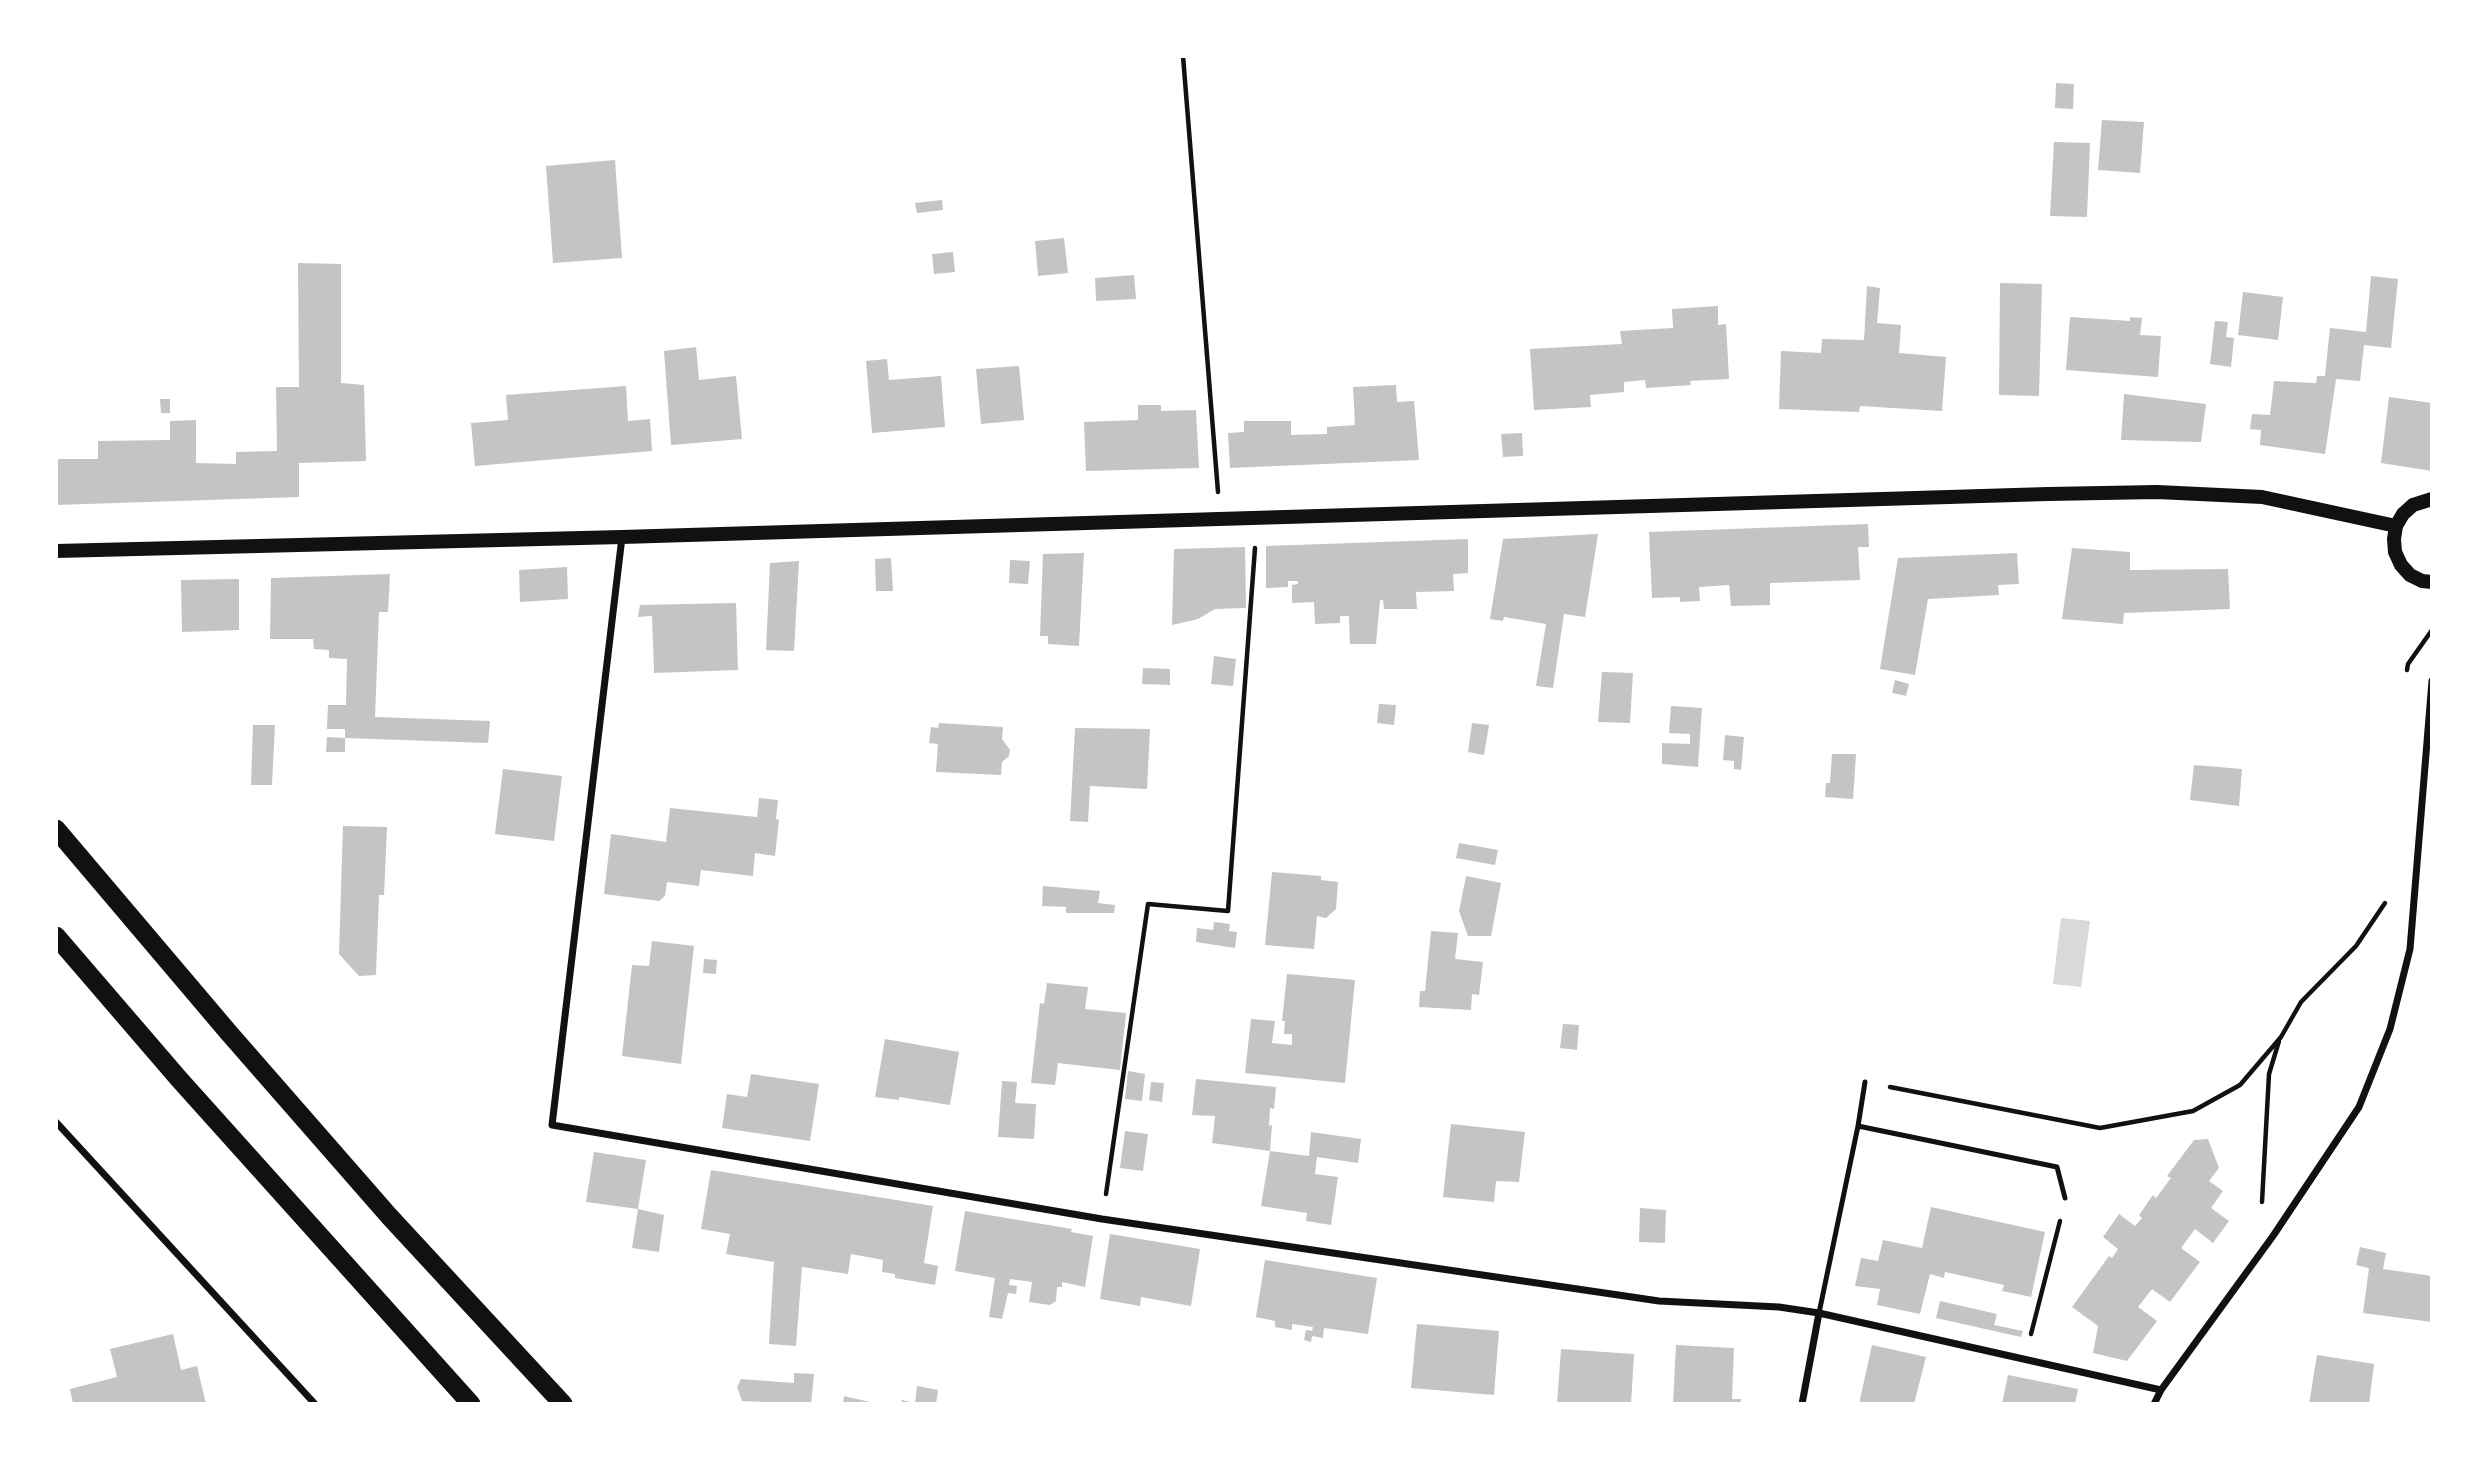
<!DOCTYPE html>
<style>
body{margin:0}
#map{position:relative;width:2488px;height:1460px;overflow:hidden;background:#fff;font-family:Cabin,sans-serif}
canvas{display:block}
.frame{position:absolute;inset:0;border:58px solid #fff;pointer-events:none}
</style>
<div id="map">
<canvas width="2488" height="1460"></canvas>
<div class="frame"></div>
</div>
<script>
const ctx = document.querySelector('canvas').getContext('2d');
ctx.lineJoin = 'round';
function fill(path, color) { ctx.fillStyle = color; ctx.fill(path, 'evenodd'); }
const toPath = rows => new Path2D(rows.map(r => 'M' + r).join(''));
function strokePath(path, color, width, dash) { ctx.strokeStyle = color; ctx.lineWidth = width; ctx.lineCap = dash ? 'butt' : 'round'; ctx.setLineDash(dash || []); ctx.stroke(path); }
const water = toPath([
 [2061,918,2090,921,2081,987,2053,984]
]);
const building = toPath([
 [2056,83,2074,84,2073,109,2055,108],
 [2102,120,2144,122,2140,173,2098,170],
 [2054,142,2090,143,2087,217,2050,216],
 [615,160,622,258,553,263,546,166],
 [942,200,943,210,917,213,915,203],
 [1064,238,1068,273,1038,276,1035,241],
 [953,252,955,272,934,274,932,254],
 [298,263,341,264,341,383,364,385,366,461,299,463,299,497,56,505,56,459,98,459,98,441,170,440,170,421,196,420,196,463,236,464,236,452,277,451,276,387,299,387],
 [1134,275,1136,299,1096,301,1095,278],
 [2371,276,2398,279,2391,348,2364,345,2360,381,2336,379,2325,454,2260,445,2261,430,2250,429,2252,414,2270,415,2274,381,2316,383,2317,376,2325,376,2330,328,2366,332],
 [2000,283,2042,284,2039,396,1999,395],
 [1867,286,1880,288,1877,323,1901,325,1899,353,1946,357,1942,411,1860,406,1859,412,1779,409,1781,351,1821,353,1822,339,1864,340],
 [2243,292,2283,297,2278,340,2238,335],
 [1718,306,1718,325,1726,324,1729,379,1690,381,1691,385,1646,388,1645,380,1624,382,1624,392,1590,395,1591,407,1534,410,1530,349,1622,344,1620,331,1673,328,1672,309],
 [2070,317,2130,321,2130,317,2142,318,2140,335,2161,336,2158,377,2066,370],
 [2215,321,2228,322,2226,337,2234,338,2231,367,2210,364],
 [696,347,699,380,736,376,742,439,671,445,664,351],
 [887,359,889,380,941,376,945,427,872,433,866,361],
 [1019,366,1024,420,981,424,976,369],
 [1396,385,1397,402,1414,401,1419,460,1230,468,1228,433,1244,432,1244,421,1291,421,1291,435,1327,434,1327,427,1355,425,1353,387],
 [626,386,628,421,650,419,652,451,475,466,471,423,508,420,506,395],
 [2124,394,2206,404,2201,442,2121,440],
 [2389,397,2432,403,2432,471,2381,463],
 [160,399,170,399,170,413,161,413],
 [1138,405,1161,405,1161,411,1196,410,1199,468,1086,471,1084,422,1138,420],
 [1522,433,1523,456,1503,457,1501,434],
 [1868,524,1869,547,1858,547,1860,580,1770,583,1770,605,1731,606,1729,585,1699,587,1700,601,1680,602,1680,597,1652,598,1649,532],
 [1598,534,1585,617,1564,614,1553,688,1536,686,1546,624,1504,617,1503,621,1490,619,1503,539],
 [1468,539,1468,573,1453,574,1454,591,1416,592,1417,609,1384,609,1383,600,1380,600,1376,644,1350,644,1349,616,1340,616,1340,623,1315,624,1314,602,1292,603,1292,585,1298,584,1298,581,1288,581,1288,587,1266,588,1266,546],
 [1245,547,1246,608,1215,609,1198,619,1172,625,1174,549],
 [2072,548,2130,552,2130,570,2228,569,2230,609,2124,613,2123,624,2062,619],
 [1084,553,1079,646,1048,644,1048,636,1040,636,1043,554],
 [2017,553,2019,584,1998,585,1999,595,1928,599,1915,675,1880,669,1898,558],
 [891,558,893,591,876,591,875,559],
 [1010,560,1030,561,1028,584,1009,583],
 [799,561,794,651,766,650,770,563],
 [567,567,568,599,520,602,519,570],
 [390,574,388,612,379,612,375,717,490,721,488,743,345,738,345,729,327,729,328,705,346,705,347,659,329,658,329,650,314,649,313,639,270,639,271,578],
 [239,579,239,630,182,632,181,580],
 [736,603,738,670,654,673,652,616,638,617,640,605],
 [1214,656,1236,659,1233,686,1211,684],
 [1143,668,1170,669,1170,685,1142,684],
 [1602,672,1633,673,1630,723,1598,722],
 [1895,680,1909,684,1906,696,1892,693],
 [1379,704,1396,705,1394,725,1377,723],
 [1671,706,1702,708,1698,767,1662,764,1662,743,1690,744,1690,734,1669,733],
 [939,723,1003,727,1002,739,1010,750,1009,756,1002,762,1001,775,936,772,938,744,929,743,931,727,938,728],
 [1472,723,1489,725,1484,755,1468,752],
 [253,725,275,725,272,785,251,785],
 [1075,728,1150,729,1147,789,1090,786,1088,822,1070,821],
 [1725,735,1744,737,1741,770,1734,769,1734,761,1723,760],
 [327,737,345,738,345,752,326,752],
 [1832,754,1856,754,1853,799,1825,797,1826,783,1830,783],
 [2194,765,2242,769,2239,806,2190,800],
 [503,769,562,776,554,841,495,834],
 [759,798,778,800,776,819,779,820,775,856,755,853,753,876,701,870,699,886,667,882,665,896,659,901,604,894,611,834,666,842,670,808,757,817],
 [343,826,387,827,384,895,379,895,376,975,359,976,339,954],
 [1459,843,1498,850,1495,865,1456,858],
 [1272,872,1321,876,1321,880,1338,882,1336,909,1326,918,1317,916,1314,949,1265,945],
 [1466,876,1501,883,1491,936,1468,936,1459,911],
 [1043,886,1100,891,1098,903,1115,905,1114,913,1066,913,1066,907,1042,906],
 [1214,922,1230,924,1229,931,1237,932,1235,948,1196,942,1197,928,1213,930],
 [1431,931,1458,933,1455,959,1483,962,1479,995,1472,994,1471,1010,1419,1007,1420,991,1425,991],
 [652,941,694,946,681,1064,622,1056,632,965,649,966],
 [704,959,717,960,716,974,703,973],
 [1287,974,1355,980,1345,1083,1245,1073,1251,1019,1275,1021,1272,1043,1292,1045,1292,1034,1284,1034,1285,1021,1282,1021],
 [1047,983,1088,987,1085,1009,1126,1013,1120,1070,1058,1063,1055,1085,1031,1083,1040,1003,1044,1004],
 [1563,1024,1579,1025,1577,1050,1560,1048],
 [885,1039,959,1052,950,1105,899,1097,899,1100,875,1097],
 [1128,1071,1145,1074,1142,1101,1125,1099],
 [751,1074,819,1084,810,1141,722,1128,727,1094,747,1097],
 [1196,1079,1276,1087,1274,1109,1270,1108,1269,1126,1272,1125,1270,1151,1212,1143,1215,1116,1192,1115],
 [1002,1081,1017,1082,1015,1103,1036,1104,1034,1139,998,1137],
 [1151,1082,1164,1083,1162,1102,1149,1100],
 [1451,1124,1525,1132,1519,1182,1496,1181,1494,1202,1443,1197],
 [1125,1131,1148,1134,1143,1171,1120,1168],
 [1311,1132,1361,1139,1358,1163,1317,1157,1315,1174,1338,1177,1331,1225,1306,1221,1307,1213,1261,1206,1270,1151,1309,1156],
 [2208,1139,2219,1168,2209,1181,2223,1191,2211,1208,2229,1221,2213,1243,2195,1229,2181,1248,2200,1262,2170,1302,2152,1289,2138,1307,2157,1321,2127,1361,2093,1353,2098,1326,2072,1307,2109,1256,2112,1258,2118,1249,2103,1237,2119,1214,2135,1226,2142,1218,2139,1215,2153,1195,2156,1198,2171,1178,2167,1176,2194,1140],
 [594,1152,646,1160,638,1209,586,1202],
 [711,1170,933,1206,924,1263,938,1266,935,1285,895,1278,895,1274,882,1272,883,1260,851,1254,848,1274,802,1267,796,1346,769,1344,774,1262,726,1254,730,1234,701,1229],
 [1931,1207,2045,1232,2031,1297,2002,1291,2004,1285,1945,1272,1944,1278,1930,1274,1920,1314,1877,1305,1880,1289,1855,1286,1861,1258,1878,1261,1883,1240,1922,1248],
 [1640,1208,1666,1210,1665,1243,1639,1242],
 [638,1209,664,1215,659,1252,632,1248],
 [965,1211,1072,1229,1071,1232,1093,1236,1085,1287,1062,1282,1062,1287,1057,1287,1056,1301,1050,1305,1029,1302,1032,1282,1010,1279,1009,1285,1017,1286,1016,1294,1008,1293,1002,1319,989,1317,995,1278,955,1271],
 [1110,1234,1200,1249,1191,1306,1141,1297,1140,1306,1100,1299],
 [2360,1247,2386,1253,2383,1269,2432,1276,2432,1322,2363,1313,2369,1268,2356,1265],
 [1265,1260,1377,1278,1368,1334,1324,1328,1323,1338,1312,1336,1311,1342,1304,1340,1306,1330,1312,1331,1313,1327,1292,1324,1292,1330,1275,1327,1275,1321,1256,1317],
 [1940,1301,1997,1314,1994,1325,2023,1331,2021,1337,1936,1318],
 [1417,1324,1499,1331,1494,1395,1411,1388],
 [173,1334,181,1370,197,1366,206,1404,73,1404,70,1389,117,1377,110,1349],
 [1676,1345,1734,1348,1732,1399,1741,1399,1740,1404,1673,1404],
 [1872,1345,1926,1357,1914,1404,1859,1404],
 [1561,1349,1634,1354,1631,1404,1557,1404],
 [2317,1355,2374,1364,2369,1404,2309,1404],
 [794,1373,814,1374,811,1404,742,1401,737,1387,741,1379,794,1383],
 [2008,1375,2078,1389,2075,1404,2002,1404],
 [917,1386,938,1390,936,1404,901,1404,902,1400,915,1403],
 [844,1396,874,1403,874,1404,843,1404]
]);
const path = toPath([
 [1183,56,1218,492],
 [2407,670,2408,664,2432,630],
 [1890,1087,2100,1128,2193,1111,2240,1085,2281,1037,2301,1002,2356,946,2385,903],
 [1106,1194,1148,904,1228,911,1255,548],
 [2262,1202,2269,1074,2279,1041],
 [2031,1334,2060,1221]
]);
const service = toPath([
 [1858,1126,1865,1082],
 [1819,1313,1858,1126,2057,1167,2065,1198]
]);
const minor = toPath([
 [622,537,552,1125,1102,1219,1659,1301,1779,1307,1819,1313,2161,1390],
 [56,1122,315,1404],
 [1802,1404,1819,1313],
 [2154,1404,2161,1390,2273,1236,2359,1107,2390,1029,2410,949,2432,681]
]);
const secondary = toPath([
 [2432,499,2413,505,2403,514,2396,526,2394,539,2395,552,2401,565,2410,575,2422,581,2432,582],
 [56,551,622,537,2048,494,2157,492,2262,497,2396,526]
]);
const trunk = toPath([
 [56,829,229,1033,389,1216,563,1404],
 [56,936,179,1079,471,1404]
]);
fill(water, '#d9d9d9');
fill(building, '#c4c4c4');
strokePath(path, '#111', 4.5);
strokePath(service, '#111', 5);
strokePath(minor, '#111', 7);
strokePath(secondary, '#111', 14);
strokePath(trunk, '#111', 19);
</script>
